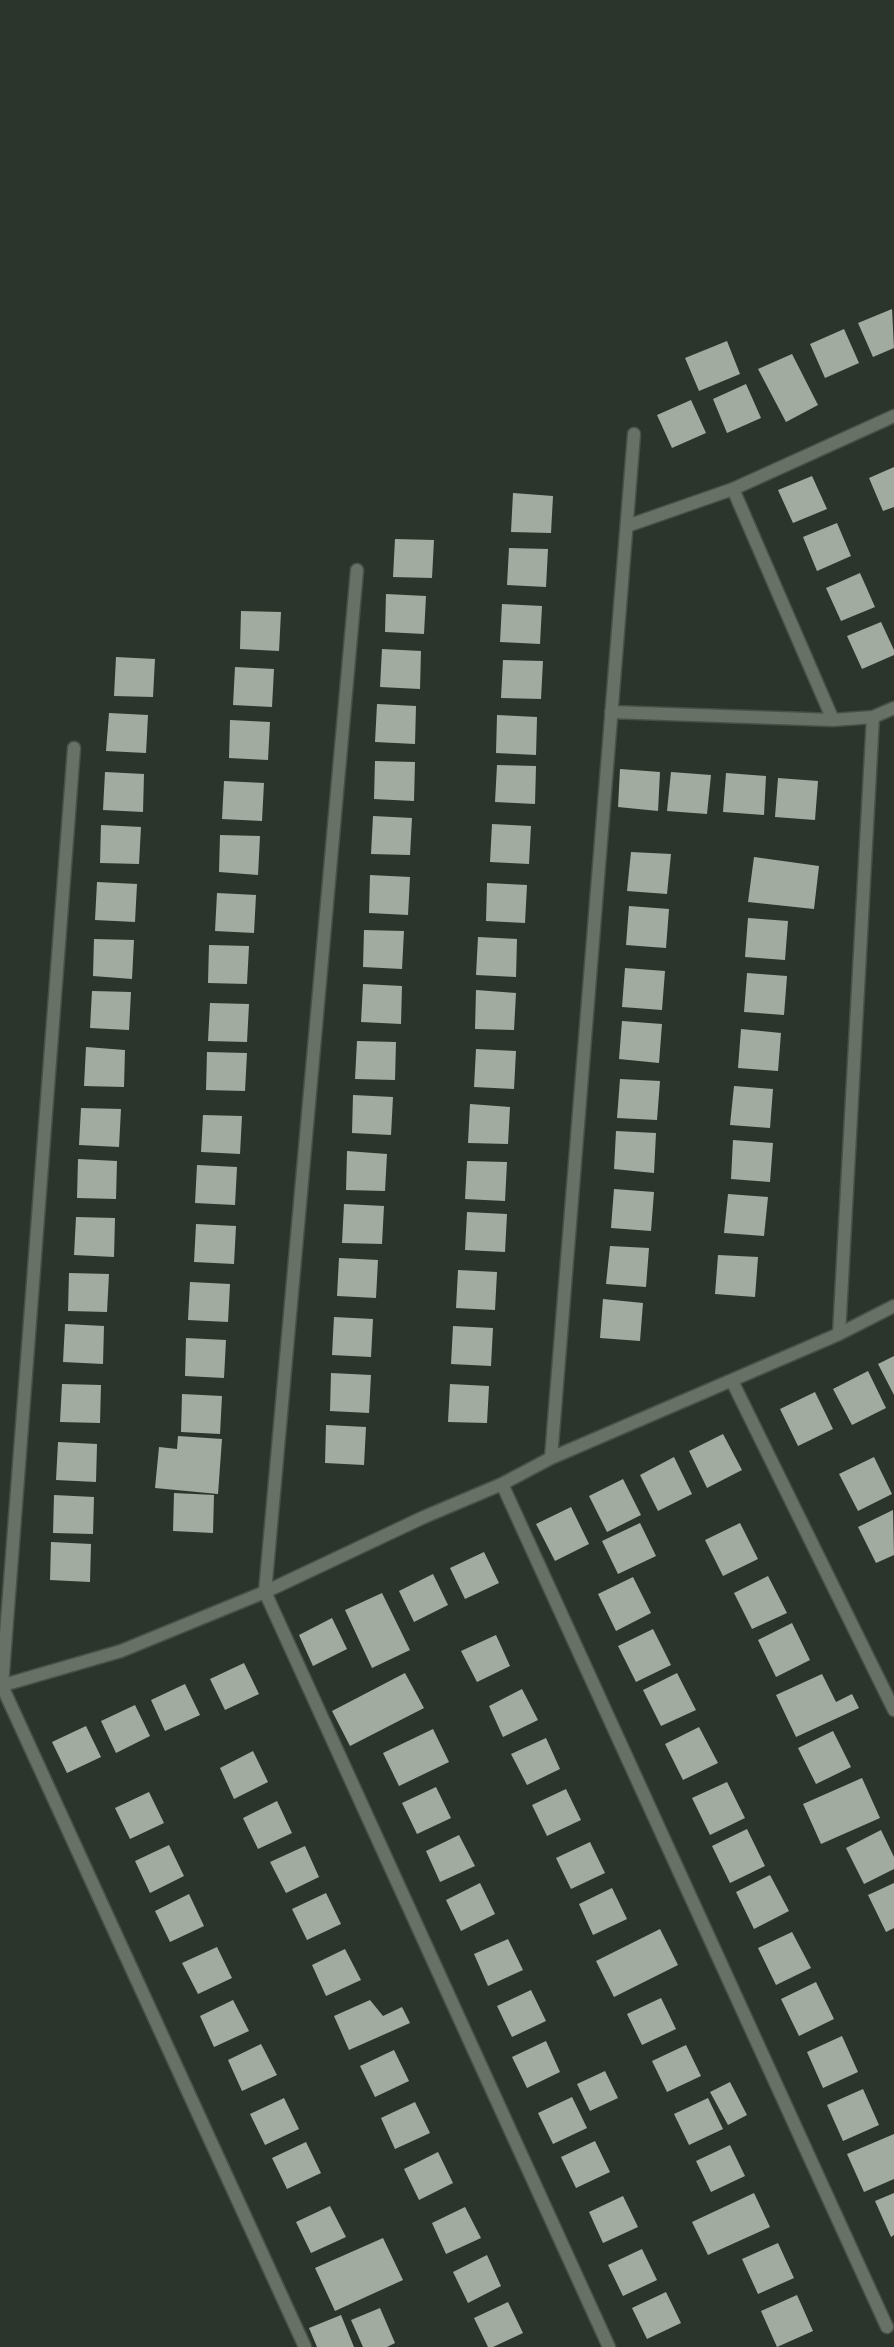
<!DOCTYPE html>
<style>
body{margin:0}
canvas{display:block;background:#2c352c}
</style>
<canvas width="894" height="2347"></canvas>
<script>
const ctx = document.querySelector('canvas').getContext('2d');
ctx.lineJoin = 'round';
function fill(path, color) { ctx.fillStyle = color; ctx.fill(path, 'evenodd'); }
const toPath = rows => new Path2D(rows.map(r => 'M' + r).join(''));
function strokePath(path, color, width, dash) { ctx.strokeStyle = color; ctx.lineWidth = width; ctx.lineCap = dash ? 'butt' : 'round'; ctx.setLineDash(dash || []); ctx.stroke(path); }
const building = toPath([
 [892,309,894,348,873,357,858,323],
 [844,329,859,363,825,378,810,344],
 [727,341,740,374,699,391,685,358],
 [792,354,818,405,786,422,758,369],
 [746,384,761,418,727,433,713,399],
 [691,400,706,433,672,448,657,415],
 [894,467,894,507,883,511,869,478],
 [812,476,827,509,793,523,778,490],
 [513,493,553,496,551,533,511,532],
 [837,523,851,556,817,571,803,537],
 [395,539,434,540,432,578,393,577],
 [509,548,548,549,546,587,507,585],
 [860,573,875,607,841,621,826,588],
 [386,594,426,596,424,634,385,632],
 [502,604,542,606,540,644,500,642],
 [241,611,281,612,279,651,240,649],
 [881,622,894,650,894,655,862,669,847,636],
 [382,649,421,651,420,689,380,687],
 [116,657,155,659,153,697,114,696],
 [503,660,543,661,541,699,501,698],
 [235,667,274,669,272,707,233,705],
 [377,704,416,706,415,744,375,742],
 [109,713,148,715,146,753,106,751],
 [497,715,537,717,536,755,496,753],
 [230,720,270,722,268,760,229,758],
 [375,761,415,762,414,801,374,799],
 [497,765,536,766,535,804,495,802],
 [620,769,660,772,658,811,618,807],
 [105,772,144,774,143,812,103,810],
 [671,772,711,775,707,814,667,811],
 [726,773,766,776,764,815,723,812],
 [778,778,818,781,815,820,775,817],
 [224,781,264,783,262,821,222,819],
 [373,816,412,818,410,855,371,854],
 [492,824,531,826,529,864,490,862],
 [101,825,141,827,139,864,100,863],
 [220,835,260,836,258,875,219,872],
 [631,852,671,854,667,894,627,891],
 [754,857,819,866,814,909,748,902],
 [370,875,410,877,408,915,369,913],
 [97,882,137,884,135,922,95,920],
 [487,883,527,885,525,923,486,921],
 [217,893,256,895,254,933,215,931],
 [629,906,669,909,666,948,626,945],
 [748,918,788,921,785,960,745,957],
 [364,930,404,931,402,969,363,967],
 [478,937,517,939,516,977,476,975],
 [94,939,134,940,132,979,93,976],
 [209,945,249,946,247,984,208,983],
 [625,968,665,971,662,1010,622,1007],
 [747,973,787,976,784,1015,744,1012],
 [363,984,402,986,401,1024,361,1022],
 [476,990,516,993,514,1030,475,1029],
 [92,991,131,992,129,1030,90,1028],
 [210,1003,249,1004,247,1042,208,1041],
 [622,1021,662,1024,659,1063,619,1059],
 [741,1029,781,1033,778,1071,738,1068],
 [357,1041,396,1042,395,1080,355,1079],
 [86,1047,125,1050,124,1087,84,1086],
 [476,1049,516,1051,514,1089,474,1087],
 [207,1052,247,1053,245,1091,206,1090],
 [620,1079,660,1081,657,1120,617,1118],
 [734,1086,773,1089,770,1128,730,1125],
 [353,1095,393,1097,391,1135,352,1133],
 [470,1104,510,1107,508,1144,468,1143],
 [81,1108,121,1109,119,1147,79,1145],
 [203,1115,242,1116,240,1154,201,1152],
 [616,1131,656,1133,654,1173,614,1169],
 [733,1140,773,1143,770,1182,731,1179],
 [347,1151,387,1154,385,1191,346,1190],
 [78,1159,117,1161,116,1199,77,1198],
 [467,1161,507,1162,505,1201,465,1199],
 [197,1165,237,1167,235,1205,195,1203],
 [614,1189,654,1192,651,1231,611,1228],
 [728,1194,768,1197,764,1236,724,1233],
 [344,1204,384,1206,382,1244,342,1243],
 [467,1212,507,1214,505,1252,465,1250],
 [76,1217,115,1218,114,1257,74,1255],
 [196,1224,236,1226,234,1264,194,1262],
 [610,1246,649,1248,646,1287,606,1284],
 [718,1255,758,1257,755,1297,715,1294],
 [339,1258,378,1260,376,1298,337,1296],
 [458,1270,497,1272,495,1310,456,1308],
 [69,1273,109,1274,107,1312,68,1311],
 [190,1282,230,1284,228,1322,188,1320],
 [603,1299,643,1303,640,1341,600,1338],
 [334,1317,373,1319,371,1357,332,1355],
 [65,1324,104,1326,103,1364,63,1362],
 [453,1326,493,1328,491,1366,451,1364],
 [186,1338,226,1340,224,1378,185,1376],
 [894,1356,894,1395,878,1364],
 [868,1371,886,1408,852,1425,833,1389],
 [331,1373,371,1375,369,1413,330,1411],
 [62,1384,101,1385,100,1423,60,1422],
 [450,1384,489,1386,487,1423,448,1422],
 [815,1392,833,1429,798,1446,780,1409],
 [182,1394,222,1396,220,1434,181,1432],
 [326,1425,366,1427,364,1465,325,1463],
 [723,1434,742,1470,707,1488,689,1451],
 [178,1436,222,1439,218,1494,155,1488,159,1447,177,1449],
 [58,1442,97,1444,96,1482,56,1480],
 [674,1457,692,1494,658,1511,640,1475],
 [874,1457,892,1494,858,1511,839,1474],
 [623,1479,641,1515,607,1532,589,1496],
 [174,1493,214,1495,213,1533,173,1531],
 [54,1495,94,1497,93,1534,53,1533],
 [571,1507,589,1544,555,1561,536,1524],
 [893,1510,894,1555,876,1563,858,1527],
 [640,1523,656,1556,618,1574,602,1541],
 [740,1523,758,1559,723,1576,705,1540],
 [51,1542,91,1544,90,1582,50,1580],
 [484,1552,499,1583,465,1599,450,1568],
 [433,1574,448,1605,414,1622,399,1591],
 [768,1576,787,1613,752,1629,734,1593],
 [633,1577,651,1613,616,1631,598,1594],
 [382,1593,410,1650,372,1668,345,1610],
 [332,1618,347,1649,313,1666,299,1635],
 [792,1623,810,1660,776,1677,758,1640],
 [653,1629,671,1665,636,1682,618,1646],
 [496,1635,510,1666,477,1682,461,1651],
 [244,1663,259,1694,225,1710,210,1679],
 [405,1673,424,1708,350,1746,332,1711],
 [677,1673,696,1710,661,1726,643,1690],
 [822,1674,836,1702,852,1694,859,1708,796,1737,776,1695],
 [185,1684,200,1715,165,1731,151,1700],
 [522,1689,538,1720,503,1737,489,1706],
 [135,1705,150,1736,116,1753,101,1721],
 [86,1726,101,1757,67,1773,52,1742],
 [699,1727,718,1763,683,1780,665,1744],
 [433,1729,449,1762,399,1786,383,1753],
 [833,1731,851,1767,816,1784,798,1748],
 [546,1738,560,1769,527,1785,511,1754],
 [253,1751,268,1782,234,1799,220,1768],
 [862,1778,880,1818,821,1844,803,1804],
 [727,1782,745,1818,710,1835,692,1798],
 [436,1787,451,1818,417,1834,402,1803],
 [566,1789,581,1820,547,1836,532,1805],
 [149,1792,164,1823,130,1839,115,1808],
 [277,1801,292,1833,258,1849,243,1818],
 [747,1829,765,1866,730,1883,712,1846],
 [881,1830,894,1857,894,1869,864,1884,846,1848],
 [459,1835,475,1866,440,1882,426,1851],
 [590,1842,605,1873,571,1889,556,1858],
 [169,1845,184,1876,150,1893,135,1861],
 [305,1846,319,1877,286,1893,270,1862],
 [770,1875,789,1911,754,1929,736,1892],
 [480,1883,495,1914,461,1931,446,1900],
 [894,1883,894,1928,886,1932,868,1895],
 [612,1888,627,1919,593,1935,579,1904],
 [326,1893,341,1924,307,1940,292,1909],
 [189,1894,204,1926,170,1942,155,1911],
 [660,1929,678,1965,614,1997,596,1961],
 [792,1932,811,1968,776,1985,758,1948],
 [508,1939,523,1970,488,1986,474,1954],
 [217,1947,232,1978,198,1994,182,1963],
 [345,1949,361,1980,326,1996,312,1965],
 [816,1982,834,2019,799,2036,781,1999],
 [531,1990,546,2021,512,2037,497,2006],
 [661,1998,676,2029,642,2045,627,2014],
 [233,2000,249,2031,214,2047,200,2016],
 [370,2000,383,2016,402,2007,410,2023,349,2050,334,2016],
 [842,2036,858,2072,823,2088,807,2052],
 [546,2041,560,2072,527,2088,512,2057],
 [261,2044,277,2075,242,2091,228,2060],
 [686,2045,701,2076,667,2092,652,2061],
 [394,2050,409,2081,375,2097,360,2066],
 [605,2071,618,2098,590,2111,577,2084],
 [730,2082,747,2115,728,2125,710,2092],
 [863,2089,879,2125,843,2141,827,2105],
 [572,2097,587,2128,553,2144,538,2113],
 [284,2098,299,2129,265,2145,250,2114],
 [708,2098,723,2129,689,2145,674,2114],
 [415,2102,430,2133,395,2149,381,2118],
 [894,2134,894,2179,864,2192,847,2154],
 [595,2141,610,2172,576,2188,561,2157],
 [306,2142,321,2173,287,2189,272,2158],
 [730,2145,745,2176,711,2192,696,2161],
 [438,2152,453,2183,419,2200,404,2169],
 [754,2193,770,2227,708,2255,692,2222],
 [894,2193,894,2235,891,2237,875,2201],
 [623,2196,638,2227,603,2243,589,2212],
 [330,2206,346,2237,311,2253,296,2222],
 [465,2207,481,2238,446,2254,432,2223],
 [383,2238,403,2280,335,2311,315,2268],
 [778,2243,794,2278,758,2294,742,2259],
 [642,2249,657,2280,623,2296,608,2265],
 [487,2255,501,2286,468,2303,453,2272],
 [666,2292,681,2323,647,2339,632,2308],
 [797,2295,813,2331,777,2347,761,2311],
 [508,2302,523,2333,493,2347,488,2347,474,2318],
 [380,2308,395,2343,387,2347,363,2347,351,2320],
 [341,2315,354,2347,317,2347,309,2328]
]);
const minor = toPath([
 [733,489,833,720],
 [627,526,733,489,894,416],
 [357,570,265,1592,609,2347],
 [611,712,833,720,873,717,894,708],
 [74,748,2,1686,305,2347],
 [839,1334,873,717],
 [732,1381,894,1710],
 [551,1458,634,434],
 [502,1484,887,2327],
 [0,1686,121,1651,265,1592,424,1517,502,1484,551,1458,839,1334,894,1306]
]);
fill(building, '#a1aba0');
strokePath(minor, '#495048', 15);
strokePath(minor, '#677166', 12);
</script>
